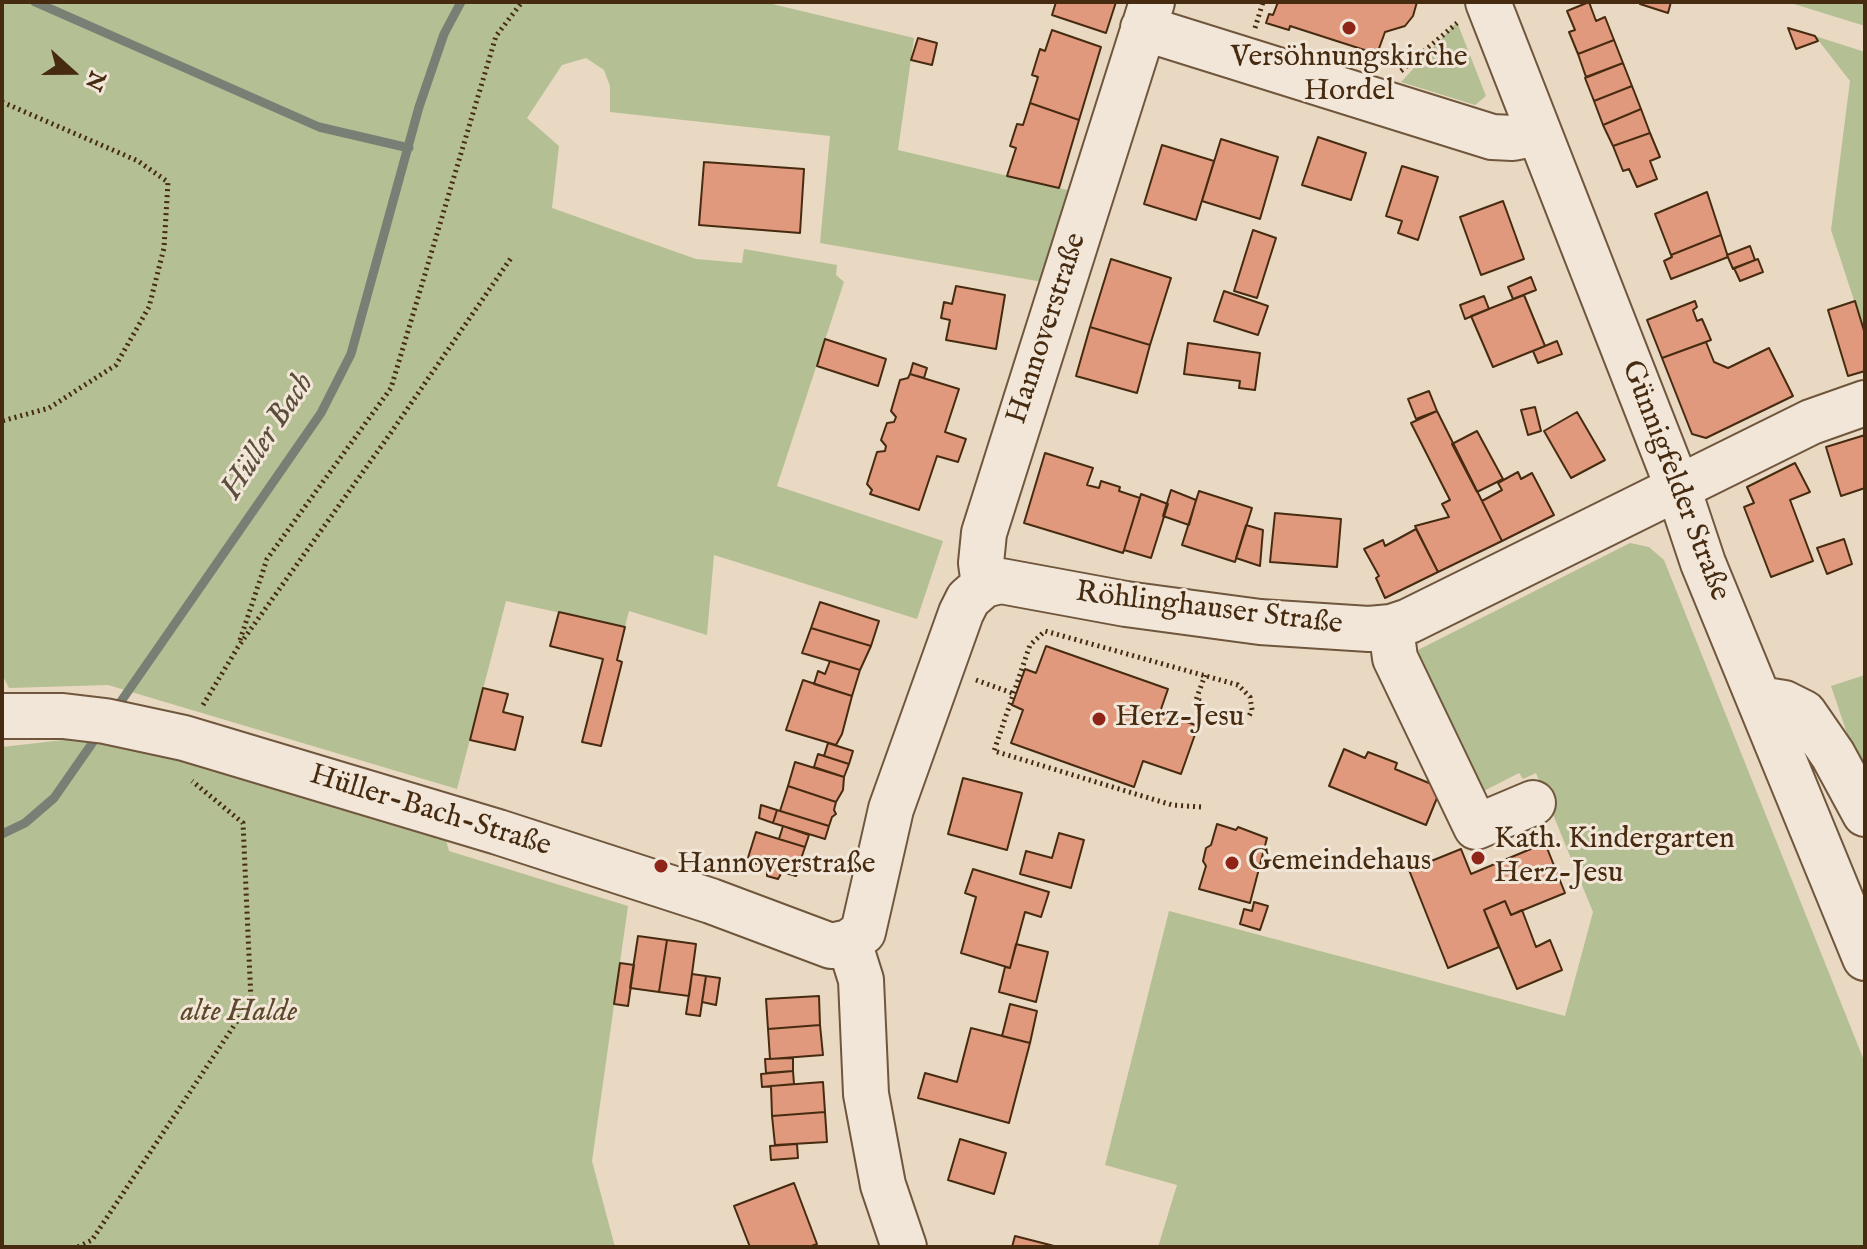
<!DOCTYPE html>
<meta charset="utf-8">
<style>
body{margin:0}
#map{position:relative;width:1867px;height:1249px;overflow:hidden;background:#e9d9c2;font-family:"IM FELL English",serif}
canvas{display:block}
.frame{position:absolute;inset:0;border:4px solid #462b11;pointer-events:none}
.north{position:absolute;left:32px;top:32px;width:80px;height:80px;-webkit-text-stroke:6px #f1e6d7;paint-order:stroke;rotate:111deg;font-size:22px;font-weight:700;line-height:32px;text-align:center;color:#462b11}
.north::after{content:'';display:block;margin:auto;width:28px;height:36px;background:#462b11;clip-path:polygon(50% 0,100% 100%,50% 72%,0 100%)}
</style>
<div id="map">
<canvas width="1867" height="1249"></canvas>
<div class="frame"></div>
<div class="north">N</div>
</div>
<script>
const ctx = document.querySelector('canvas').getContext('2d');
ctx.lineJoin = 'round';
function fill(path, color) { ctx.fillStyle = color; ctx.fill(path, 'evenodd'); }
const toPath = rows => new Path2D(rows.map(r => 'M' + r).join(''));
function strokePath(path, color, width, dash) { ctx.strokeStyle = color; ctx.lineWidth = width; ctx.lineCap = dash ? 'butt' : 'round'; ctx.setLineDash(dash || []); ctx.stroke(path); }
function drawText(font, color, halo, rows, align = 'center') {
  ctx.font = font + ' "IM FELL English",serif'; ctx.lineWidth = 6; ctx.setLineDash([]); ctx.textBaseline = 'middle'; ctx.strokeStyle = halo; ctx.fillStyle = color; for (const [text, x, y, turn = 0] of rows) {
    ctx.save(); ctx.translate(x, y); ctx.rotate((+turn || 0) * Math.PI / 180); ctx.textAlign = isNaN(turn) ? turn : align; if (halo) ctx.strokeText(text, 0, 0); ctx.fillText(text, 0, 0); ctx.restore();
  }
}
const green = toPath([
 [2,2,764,2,914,38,898,150,1072,191,1043,282,820,243,830,136,610,112,610,86,604,70,586,58,562,65,527,118,559,146,552,208,696,259,742,263,744,249,837,265,836,275,844,282,777,486,943,541,917,619,714,555,707,635,629,611,625,627,506,601,457,789,108,685,9,688,2,674],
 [1795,2,1865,2,1865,26,1794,4],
 [1457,22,1486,96,1475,105,1401,82],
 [1815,36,1865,52,1865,334,1831,230,1850,81],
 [1630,543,1649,547,1664,560,1865,1063,1865,1247,1158,1247,1177,1185,1105,1165,1169,911,1565,1016,1593,912,1536,773,1523,779,1519,773,1474,796,1404,657],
 [1865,675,1865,787,1831,686],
 [72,739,193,756,444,833,449,851,628,906,592,1161,615,1247,2,1247,2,747]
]);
const stream = toPath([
 [35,2,319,127,409,148],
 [115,710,321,413,351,354,419,107,444,34,461,2],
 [2,834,25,823,54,798,100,732]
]);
const building = toPath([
 [1056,2,1116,2,1106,33,1052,15,1056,2],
 [1278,2,1417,2,1413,16,1405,26,1385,32,1377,54,1290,26,1289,30,1266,23,1269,14,1273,15,1278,2],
 [1589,2,1596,21,1605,17,1614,40,1578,54,1569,32,1575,30,1567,11,1589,2],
 [1641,2,1671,2,1668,13,1640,4,1641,2],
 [1788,28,1815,36,1818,41,1796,49,1788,28],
 [1052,30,1101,47,1079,120,1030,103,1038,77,1032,75,1040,49,1045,51,1052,30],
 [918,38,937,43,932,65,911,60,918,38],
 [1614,40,1623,63,1586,77,1578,54,1614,40],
 [1623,63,1632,86,1594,101,1585,78,1623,63],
 [1632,86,1641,109,1603,125,1594,101,1632,86],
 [1030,103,1079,120,1059,188,1007,176,1016,148,1010,146,1017,124,1023,125,1030,103],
 [1641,109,1650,133,1613,146,1603,125,1641,109],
 [1650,133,1660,157,1650,161,1657,179,1637,187,1629,169,1623,171,1613,146,1650,133],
 [1318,137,1366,153,1351,200,1302,185,1318,137],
 [1221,139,1278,157,1260,219,1202,201,1221,139],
 [1162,145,1214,161,1196,220,1144,204,1162,145],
 [704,162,804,169,800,233,699,225,704,162],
 [1402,166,1438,177,1418,240,1398,233,1402,221,1386,216,1402,166],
 [1707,192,1721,235,1671,255,1655,214,1707,192],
 [1503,201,1524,259,1481,275,1460,217,1503,201],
 [1253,230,1276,238,1257,298,1234,291,1253,230],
 [1721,235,1728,257,1671,279,1664,261,1672,257,1671,255,1721,235],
 [1750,246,1755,260,1733,269,1727,255,1750,246],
 [1111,259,1171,278,1150,345,1090,327,1111,259],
 [1758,259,1763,272,1740,281,1734,268,1758,259],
 [1531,277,1536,290,1513,299,1508,287,1531,277],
 [956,286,1005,295,996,349,946,340,950,320,941,318,944,302,952,304,956,286],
 [1224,291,1268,306,1258,335,1214,321,1224,291],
 [1524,295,1545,346,1493,367,1471,316,1524,295],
 [1484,296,1489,309,1465,319,1460,305,1484,296],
 [1695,301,1697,307,1693,310,1697,321,1702,319,1711,340,1662,358,1647,320,1695,301],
 [1855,301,1865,334,1865,371,1848,376,1828,310,1855,301],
 [1090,327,1150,345,1137,393,1076,376,1090,327],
 [825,339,886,359,878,386,817,366,825,339],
 [1557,341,1562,354,1538,363,1533,351,1557,341],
 [1706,342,1714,362,1728,368,1769,348,1793,396,1706,438,1692,434,1662,358,1706,342],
 [1188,343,1260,353,1255,390,1239,388,1240,381,1184,374,1188,343],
 [913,363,927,368,924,378,910,374,913,363],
 [910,374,959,389,945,432,966,439,958,462,937,456,919,510,870,494,872,490,867,484,877,452,885,451,886,446,881,440,887,423,894,422,896,417,891,411,900,380,908,378,910,374],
 [1429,391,1437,411,1416,419,1408,399,1429,391],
 [1535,407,1541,431,1528,435,1521,410,1535,407],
 [1437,411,1502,541,1438,572,1415,526,1449,517,1442,504,1450,500,1411,423,1437,411],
 [1577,412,1605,460,1571,478,1544,431,1577,412],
 [1477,431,1503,479,1477,492,1452,444,1477,431],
 [1865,435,1865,488,1841,496,1826,447,1865,435],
 [1045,453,1093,468,1087,485,1099,488,1101,481,1120,487,1119,491,1140,498,1123,553,1024,523,1045,453],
 [1795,463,1810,492,1790,500,1813,561,1771,577,1744,507,1754,503,1747,487,1795,463],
 [1518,472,1521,479,1532,473,1554,515,1502,541,1482,501,1502,490,1498,483,1518,472],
 [1171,490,1196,500,1189,525,1163,516,1171,490],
 [1199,491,1252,508,1235,562,1182,545,1199,491],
 [1141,494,1168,504,1151,558,1124,550,1141,494],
 [1275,513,1341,519,1337,567,1270,562,1275,513],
 [1246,525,1263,530,1260,566,1236,558,1246,525],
 [1416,529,1438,572,1385,598,1376,578,1379,576,1364,549,1383,540,1385,546,1416,529],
 [1844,539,1852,564,1827,574,1817,548,1844,539],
 [820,602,879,621,871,646,811,628,820,602],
 [559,612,625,627,617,660,622,662,601,746,582,742,603,659,550,646,559,612],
 [811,628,871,646,860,670,802,653,811,628],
 [1046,646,1168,689,1160,712,1198,726,1181,774,1143,761,1134,787,1011,743,1023,710,1012,705,1025,669,1036,673,1046,646],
 [830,661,860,670,852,696,814,684,818,671,825,674,830,661],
 [803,680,852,696,842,734,836,745,786,730,803,680],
 [483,688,508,694,503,712,523,717,515,750,470,740,483,688],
 [828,743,853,751,849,764,824,756,828,743],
 [1344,749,1365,758,1368,752,1397,763,1395,769,1441,788,1426,825,1329,786,1344,749],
 [818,754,849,764,844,777,814,767,818,754],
 [795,762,844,777,843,790,836,802,788,786,795,762],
 [963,778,1022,793,1007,850,948,834,963,778],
 [788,786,836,802,834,810,836,814,832,817,829,826,780,811,788,786],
 [761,805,777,810,773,823,759,818,761,805],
 [777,810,829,826,825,839,773,823,777,810],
 [1217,824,1236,830,1238,827,1267,838,1250,903,1199,889,1206,866,1203,861,1206,848,1211,845,1217,824],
 [783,826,809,835,805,847,779,839,783,826],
 [756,832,805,847,801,859,803,862,796,876,782,872,778,879,767,876,767,867,747,861,756,832],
 [1059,833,1084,840,1071,888,1020,874,1026,851,1052,858,1059,833],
 [1545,843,1565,893,1511,915,1505,901,1484,910,1499,947,1448,968,1409,870,1461,849,1471,874,1545,843],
 [973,869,1049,892,1041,917,1025,912,1010,968,961,953,976,897,965,893,973,869],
 [1505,901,1511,915,1522,910,1536,947,1550,940,1562,970,1517,989,1484,910,1505,901],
 [1254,902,1268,906,1260,930,1240,924,1244,909,1252,911,1254,902],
 [638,936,667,940,659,992,630,988,638,936],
 [667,940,696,944,689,996,659,992,667,940],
 [1016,944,1048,952,1036,1002,999,992,1005,967,1010,968,1016,944],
 [620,963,634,965,628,1006,614,1004,620,963],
 [692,974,706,976,700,1016,686,1014,692,974],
 [706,976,720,978,716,1005,702,1002,706,976],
 [819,996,820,1025,768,1029,766,999,819,996],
 [1010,1004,1037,1011,1030,1043,1002,1036,1010,1004],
 [820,1025,823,1055,770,1059,768,1029,820,1025],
 [971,1028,1030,1043,1009,1123,918,1098,925,1073,957,1082,971,1028],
 [793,1058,793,1071,766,1073,765,1059,793,1058],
 [793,1071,794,1084,762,1087,761,1074,793,1071],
 [823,1082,825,1112,772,1116,771,1086,823,1082],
 [825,1112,827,1142,775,1145,772,1116,825,1112],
 [960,1139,1006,1153,994,1194,948,1180,960,1139],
 [797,1144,798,1158,771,1160,770,1146,797,1144],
 [794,1183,817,1244,809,1247,750,1247,734,1206,794,1183],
 [1015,1236,1058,1247,1012,1247,1015,1236]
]);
const path = toPath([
 [1255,28,1263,2],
 [1401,71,1457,23],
 [2,102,138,161,168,182,164,248,149,307,116,365,49,408,2,421],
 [240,640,267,559,391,388,496,36,522,2],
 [976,680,1012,693],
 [1201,701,1196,700,1205,675],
 [203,705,238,647,390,434,511,258],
 [1201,807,1172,805,994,751,1030,645,1045,631,1238,685,1250,697,1252,710,1248,718],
 [78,1247,92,1240,251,1000,243,823,192,781]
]);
const minor = toPath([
 [1488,2,1678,488,1703,563,1865,958],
 [1143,28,1492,137,1513,138,1539,133],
 [984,585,981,563,984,533,1152,2],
 [1391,627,1395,658,1476,827,1533,803],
 [1759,699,1784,703,1804,713,1833,755,1865,814],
 [2,716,63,716,105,721,184,738,498,832,711,901,831,946,849,942,863,932,891,809,961,613,968,599,984,585,1001,581,1126,604,1260,622,1369,629,1391,627,1409,621,1811,422,1865,403],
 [849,942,861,980,866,1094,883,1185,904,1247]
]);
const markers = [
 [1349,28,8,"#8f2418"],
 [1099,719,8,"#8f2418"],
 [1478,858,8,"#8f2418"],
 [1232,863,8,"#8f2418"],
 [661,866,8,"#8f2418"]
];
const poiNames = [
 ["Versöhnungskirche",1349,59,"center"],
 ["Hordel",1349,93,"center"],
 ["Herz-Jesu",1115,719],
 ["Kath. Kindergarten",1494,841],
 ["Herz-Jesu",1494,875],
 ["Gemeindehaus",1248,863],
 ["Hannoverstraße",677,866]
];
const streetNames = [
 ["Hannoverstraße",1048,329,-72],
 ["Günnigfelder Straße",1674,481,69],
 ["Röhlinghauser Straße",1209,610,7],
 ["Hüller-Bach-Straße",430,812,17]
];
const parkNames = [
 ["alte Halde",239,1014]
];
const waterNames = [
 ["Hüller Bach",269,437,-57]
];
fill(green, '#b5bf94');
strokePath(stream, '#788076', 9);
fill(building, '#e0997c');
strokePath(building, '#462b11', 2);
strokePath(minor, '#6f563d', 48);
strokePath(path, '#462b11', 5, [2, 4]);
strokePath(minor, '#f1e6d7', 44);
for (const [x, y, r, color] of markers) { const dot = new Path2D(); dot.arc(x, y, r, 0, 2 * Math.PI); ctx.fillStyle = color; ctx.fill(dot); strokePath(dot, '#f1e6d7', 3); }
drawText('30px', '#462b11', '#f1e6d7', poiNames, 'left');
drawText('30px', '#462b11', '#f1e6d7', streetNames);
drawText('italic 30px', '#5c492b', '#f1e6d7', parkNames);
drawText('italic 32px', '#5b4e3b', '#f1e6d7', waterNames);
</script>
